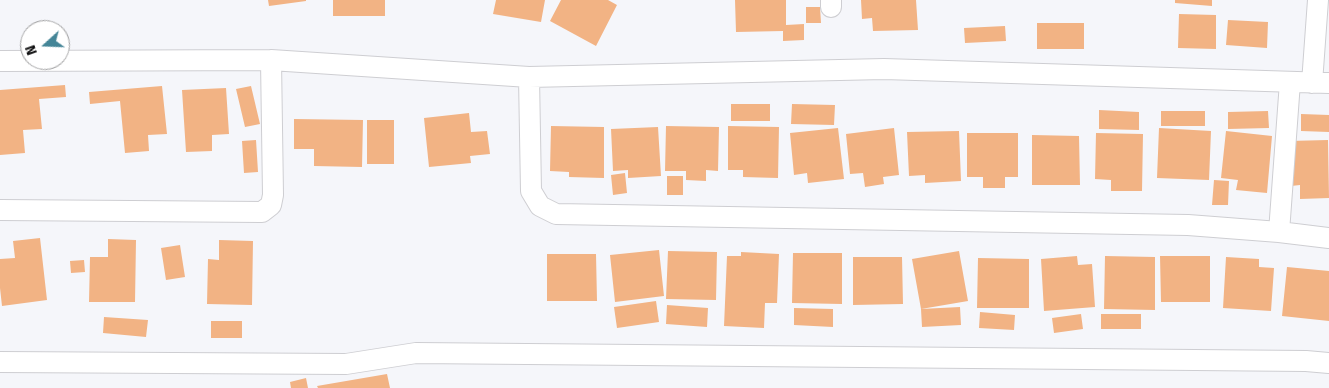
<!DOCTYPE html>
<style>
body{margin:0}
#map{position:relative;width:1329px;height:388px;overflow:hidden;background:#f5f6fa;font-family:"Fira Sans",sans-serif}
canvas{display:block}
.north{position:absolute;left:20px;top:20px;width:50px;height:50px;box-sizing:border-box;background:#fff;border:1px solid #9e9e9f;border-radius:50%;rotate:250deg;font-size:14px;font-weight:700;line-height:20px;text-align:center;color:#0d0d0e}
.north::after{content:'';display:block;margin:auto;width:18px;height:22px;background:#448597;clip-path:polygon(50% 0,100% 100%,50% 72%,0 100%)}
</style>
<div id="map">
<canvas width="1329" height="388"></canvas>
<div class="north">N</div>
</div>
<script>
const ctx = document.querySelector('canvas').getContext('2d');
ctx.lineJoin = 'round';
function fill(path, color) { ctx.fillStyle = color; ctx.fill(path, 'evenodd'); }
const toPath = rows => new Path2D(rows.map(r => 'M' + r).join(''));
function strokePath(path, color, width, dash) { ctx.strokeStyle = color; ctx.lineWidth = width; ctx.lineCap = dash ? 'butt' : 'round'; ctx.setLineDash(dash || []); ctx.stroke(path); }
const building = toPath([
 [268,0,306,0,306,1,269,6],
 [333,0,385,0,385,16,333,16],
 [496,0,545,0,541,22,493,14],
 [561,0,608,0,617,5,596,46,550,21],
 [735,0,786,0,786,25,804,24,804,40,783,41,783,31,736,32],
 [861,0,916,0,918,30,873,31,872,18,862,19],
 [1175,0,1212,0,1212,6,1175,3],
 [806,7,820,7,821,23,806,23],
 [1179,14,1216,15,1216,49,1178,48],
 [1228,20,1268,22,1267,48,1226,45],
 [1037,23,1084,23,1084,49,1037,49],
 [1005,26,1006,41,965,43,964,28],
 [65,85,66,97,39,99,42,129,23,130,25,153,0,155,0,90],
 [162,86,167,134,148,135,149,151,125,153,120,101,90,104,89,92],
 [251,86,260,124,245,127,236,89],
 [226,88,229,134,212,135,212,151,186,152,182,90],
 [731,104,770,104,770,121,731,121],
 [792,104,835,105,834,125,791,124],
 [1099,110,1139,112,1139,130,1099,129],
 [1161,111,1205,111,1205,126,1161,126],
 [1268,111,1269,128,1228,129,1228,112],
 [469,113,471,132,487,131,490,154,470,156,471,163,429,167,424,118],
 [1301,114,1329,115,1329,132,1301,131],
 [294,119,363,120,362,167,314,166,314,149,294,149],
 [367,120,394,120,394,164,367,164],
 [551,126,604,127,604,178,569,177,569,172,550,171],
 [666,126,719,127,718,171,706,170,706,181,686,180,686,171,665,171],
 [728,126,779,127,778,178,743,177,743,170,728,170],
 [658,127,661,176,628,178,628,170,613,171,611,129],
 [838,128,844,179,808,183,807,173,794,175,790,133],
 [894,128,899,175,883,177,884,184,865,187,863,173,850,174,846,134],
 [1159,128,1211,131,1209,180,1157,178],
 [959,131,961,181,925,183,925,175,909,176,907,132],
 [1226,131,1272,136,1267,193,1236,190,1238,180,1221,178],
 [967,133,1018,133,1018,177,1005,177,1005,188,983,188,983,177,967,177],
 [1096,133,1143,134,1142,191,1111,191,1111,180,1095,179],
 [1032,135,1079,136,1080,185,1032,185],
 [256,140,258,172,244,173,242,141],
 [1328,140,1329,198,1300,199,1300,185,1291,186,1289,141],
 [625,173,627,193,613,195,611,175],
 [667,176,683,176,683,195,667,195],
 [1214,180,1229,181,1228,205,1212,205],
 [40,238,47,300,2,306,0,288,0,259,15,258,13,241],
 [108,239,136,240,135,302,89,302,90,257,108,257],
 [219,240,253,241,252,305,207,304,208,259,219,260],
 [180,245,185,277,166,280,161,248],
 [659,250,664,296,615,302,610,255],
 [668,251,717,252,716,300,666,299],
 [959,251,968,301,921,309,912,259],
 [741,252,779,254,777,303,765,303,764,328,724,326,727,256,741,256],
 [793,253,842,253,842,304,792,303],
 [547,254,596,254,597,301,547,301],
 [1077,256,1078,265,1092,264,1095,307,1044,311,1041,259],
 [1105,256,1155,257,1155,310,1104,309],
 [1160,256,1210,256,1210,302,1161,302],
 [853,257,902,257,903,304,853,305],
 [1226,257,1259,259,1259,267,1274,268,1271,311,1223,308],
 [978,258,1029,259,1029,308,977,308],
 [84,260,85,272,71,273,70,261],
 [1287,267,1329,271,1329,321,1282,316],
 [656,301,659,322,617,328,614,307],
 [667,305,708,308,707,327,666,324],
 [960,307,961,325,922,327,921,309],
 [794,308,833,309,833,327,794,325],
 [980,312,1015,315,1014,330,979,328],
 [1081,314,1083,329,1054,333,1052,318],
 [1101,314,1141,314,1141,329,1101,329],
 [104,317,148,320,146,337,103,333],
 [211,321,242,321,242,338,211,338],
 [387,374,390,388,318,388,317,386],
 [306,378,308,388,291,388,290,382]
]);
const street = toPath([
 [831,7,831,0],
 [0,61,271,60,529,77,884,69,1329,83],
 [529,77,531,191,540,206,556,214,1188,225,1279,232,1329,238],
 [1312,83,1318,0],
 [0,210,262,212,271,205,273,195,271,60],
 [1279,232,1290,82],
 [0,362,346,364,416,353,1306,361,1329,363]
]);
fill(building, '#f2b384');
strokePath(street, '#ceced2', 22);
strokePath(street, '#fff', 20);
</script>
